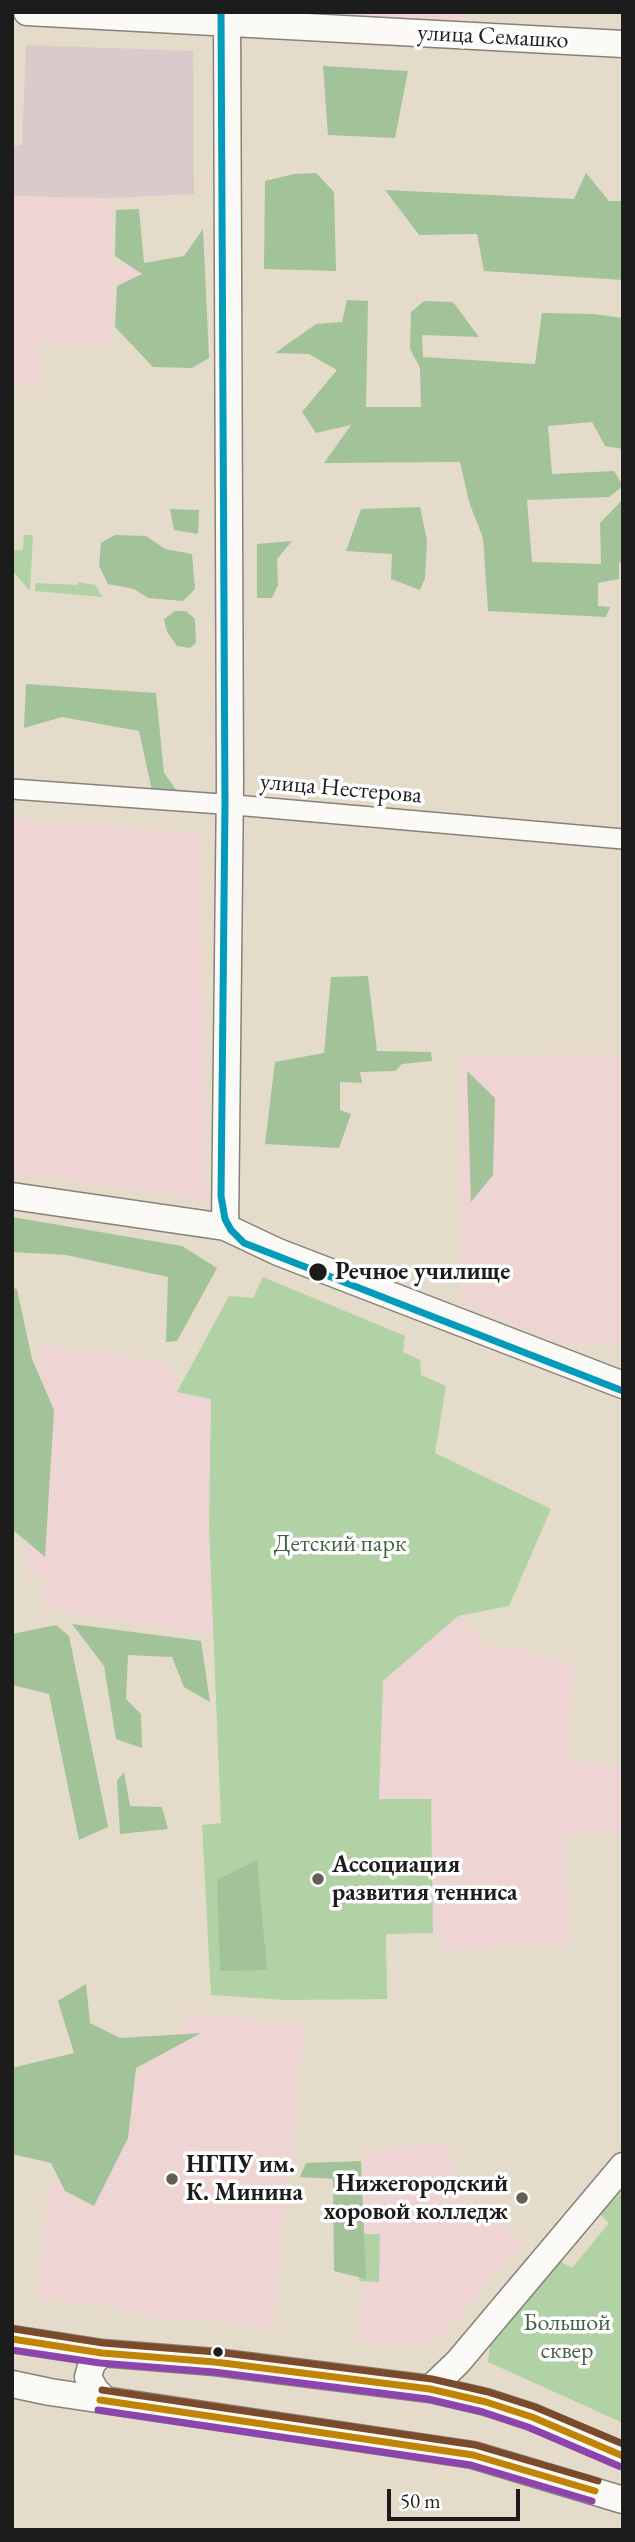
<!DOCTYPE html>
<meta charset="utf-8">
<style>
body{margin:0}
#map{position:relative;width:635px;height:2542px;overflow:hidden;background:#e5dbca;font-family:"EB Garamond",serif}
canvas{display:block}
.frame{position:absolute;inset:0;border:14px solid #1c1c1c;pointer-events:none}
.scale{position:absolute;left:387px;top:2489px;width:133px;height:32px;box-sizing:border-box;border:4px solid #1c1c1c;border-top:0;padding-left:9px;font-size:21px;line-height:24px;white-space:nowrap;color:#1c1c1c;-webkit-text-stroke:5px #fff;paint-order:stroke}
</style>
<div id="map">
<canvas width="635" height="2542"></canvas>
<div class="frame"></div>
<div class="scale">50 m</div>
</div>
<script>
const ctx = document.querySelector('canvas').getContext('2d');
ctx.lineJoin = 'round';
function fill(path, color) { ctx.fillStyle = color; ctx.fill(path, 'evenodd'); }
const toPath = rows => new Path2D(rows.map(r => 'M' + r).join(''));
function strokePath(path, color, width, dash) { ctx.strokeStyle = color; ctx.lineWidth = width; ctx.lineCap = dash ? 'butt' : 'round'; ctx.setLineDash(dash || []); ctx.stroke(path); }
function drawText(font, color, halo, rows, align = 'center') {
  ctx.font = font + ' "EB Garamond",serif'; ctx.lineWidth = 7; ctx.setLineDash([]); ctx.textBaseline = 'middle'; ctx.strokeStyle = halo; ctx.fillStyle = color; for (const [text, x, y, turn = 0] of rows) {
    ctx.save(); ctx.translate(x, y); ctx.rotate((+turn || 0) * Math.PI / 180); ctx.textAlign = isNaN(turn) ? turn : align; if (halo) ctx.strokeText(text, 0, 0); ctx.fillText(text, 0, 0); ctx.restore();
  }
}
const built = toPath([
 [304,12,463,12,463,21],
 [12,196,110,197,111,266,195,264,196,281,111,283,111,344,39,345,38,386,12,385],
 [12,818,199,833,203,840,206,1201,31,1174,30,1178,12,1176],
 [623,1055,623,1343,556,1342,461,1303,460,1056],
 [39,1344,171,1363,178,1391,211,1399,209,1528,213,1635,42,1609,42,1578,26,1575],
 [458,1616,489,1647,532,1651,574,1666,569,1761,623,1766,623,1834,587,1833,564,1836,568,1945,442,1950,441,1934,433,1933,431,1799,379,1800,383,1681],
 [189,2013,305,2024,273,2328,182,2318,181,2321,121,2314,121,2307,37,2298,48,2189],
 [449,2145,456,2193,478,2206,524,2243,430,2348,357,2341,362,2303,364,2149]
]);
const industrial = toPath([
 [26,45,193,51,194,194,110,198,12,196,12,146,22,145]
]);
const green = toPath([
 [24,535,33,535,30,591,12,570,12,550,23,550],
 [78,582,95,585,103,597,35,591,35,583,78,585],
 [263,1277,405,1336,403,1352,420,1360,421,1375,446,1386,435,1453,551,1509,509,1606,458,1616,383,1681,379,1799,431,1799,433,1933,386,1934,387,1999,286,2000,211,1995,202,1825,221,1823,209,1528,211,1399,177,1392,229,1296,253,1298],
 [623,2190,623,2423,488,2362,491,2342,558,2260,572,2268,609,2223,600,2214],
 [360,2234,380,2234,379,2282,359,2281]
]);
const forest = toPath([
 [323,66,408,71,395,138,328,135],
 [316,173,334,192,336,271,264,269,265,181,294,174],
 [586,173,609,201,623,201,623,280,484,271,477,234,419,235,385,190,574,199],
 [139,209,144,263,184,256,203,229,209,358,192,368,153,367,115,327,117,286,142,274,115,256,116,210],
 [347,300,368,301,366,407,421,407,420,368,410,349,411,312,424,301,453,302,479,337,422,335,423,357,535,364,542,313,593,314,623,318,623,449,605,446,592,422,548,426,552,474,614,471,623,486,609,497,527,500,532,562,601,564,600,523,623,499,623,562,619,563,619,579,598,583,598,606,610,607,606,617,488,611,483,538,469,502,460,462,324,463,351,425,316,433,302,412,337,370,309,354,275,353,316,324,342,322],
 [420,507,427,540,425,578,420,590,391,579,392,554,346,551,361,509],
 [170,509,199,510,198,534,174,530],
 [115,535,146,536,165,549,192,554,195,589,183,601,148,598,134,589,108,584,99,566,101,543],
 [292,541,277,559,278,585,272,598,257,598,257,544],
 [175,611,186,611,195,619,196,643,190,648,177,646,167,632,164,619],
 [26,684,156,693,164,773,177,791,152,791,139,731,62,717,24,728],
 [368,976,377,1051,431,1052,432,1061,402,1064,395,1071,360,1072,362,1083,340,1082,340,1110,351,1114,339,1148,265,1144,275,1062,324,1053,331,977],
 [467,1071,495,1098,493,1175,471,1202],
 [12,1217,182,1246,217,1268,177,1341,166,1342,168,1277,66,1255,12,1252],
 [12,1288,17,1289,32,1359,54,1410,45,1557,12,1529,12,1497,14,1496,12,1488],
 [72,1624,201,1641,210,1702,184,1687,172,1657,128,1655,126,1699,141,1714,142,1748,116,1739,104,1666],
 [56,1625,69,1636,108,1827,79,1840,49,1694,12,1685,12,1634],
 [124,1772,130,1806,162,1807,168,1829,120,1834,117,1781],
 [257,1860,267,1970,220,1971,217,1880],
 [86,1984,90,2023,120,2038,201,2033,136,2068,128,2138,94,2206,65,2191,51,2163,12,2154,12,2068,74,2053,58,2001],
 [361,2161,366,2279,334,2271,333,2179,300,2177,306,2163]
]);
const street = toPath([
 [12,789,235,805,623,839]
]);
const secondary = toPath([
 [27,12,623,44],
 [12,1196,225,1227,278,1252,623,1385],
 [225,1227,230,784,227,12],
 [12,2339,102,2353,215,2362,430,2389,486,2402,532,2417,623,2456],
 [102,2353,92,2363,88,2377,95,2390,105,2400],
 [12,2384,50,2392,473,2455,623,2500],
 [430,2389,458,2362,623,2166]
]);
const bus1 = toPath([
 [12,2339,102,2353,215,2362,430,2389,486,2402,532,2417,623,2456],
 [100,2400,473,2455,595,2491]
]);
const bus2 = toPath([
 [12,2350,100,2363,214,2372,428,2399,483,2412,528,2427,619,2466],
 [98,2410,471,2465,592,2501]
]);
const bus3 = toPath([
 [14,2329,103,2343,216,2352,432,2379,488,2392,535,2407,623,2444],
 [102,2390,475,2445,598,2481]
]);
const tram1 = toPath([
 [221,12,225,804,221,1196,225,1219,231,1230,244,1243,623,1391]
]);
const markers = [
 [318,1272,10,"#1c1c1c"],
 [318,1879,7,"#625f59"],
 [172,2179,7,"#625f59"],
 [522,2198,7,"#625f59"],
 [218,2352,6,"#1c1c1c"]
];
const streetNames = [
 ["улица Семашко",493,37,3],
 ["улица Нестерова",341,789,5]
];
const stopNames = [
 ["Речное училище",335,1272]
];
const parkNames = [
 ["Детский парк",340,1544],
 ["Большой",567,2323],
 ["сквер",567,2351]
];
const poiNames = [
 ["Ассоциация",332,1865],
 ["развития тенниса",332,1893],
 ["НГПУ им.",186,2165],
 ["К. Минина",186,2193],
 ["Нижегородский",508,2184,"right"],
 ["хоровой колледж",508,2212,"right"]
];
fill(built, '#eed4d3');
fill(industrial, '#dacacb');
fill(green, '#b1d2a4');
fill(forest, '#a2c29a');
strokePath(street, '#868179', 22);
strokePath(secondary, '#868179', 29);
strokePath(street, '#fbfaf7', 19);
strokePath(secondary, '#fbfaf7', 26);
strokePath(bus1, '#c08407', 7);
strokePath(bus2, '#8e44ad', 7);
strokePath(bus3, '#7a4b2a', 7);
strokePath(tram1, '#039bbc', 7);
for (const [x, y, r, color] of markers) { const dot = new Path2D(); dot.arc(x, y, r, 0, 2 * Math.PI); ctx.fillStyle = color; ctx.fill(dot); strokePath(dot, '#fff', 2.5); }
drawText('24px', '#1c1c1c', '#fff', streetNames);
drawText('bold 24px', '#1c1c1c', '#fff', stopNames, 'left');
drawText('24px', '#466246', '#fff', parkNames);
drawText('bold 24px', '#1c1c1c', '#fff', poiNames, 'left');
</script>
